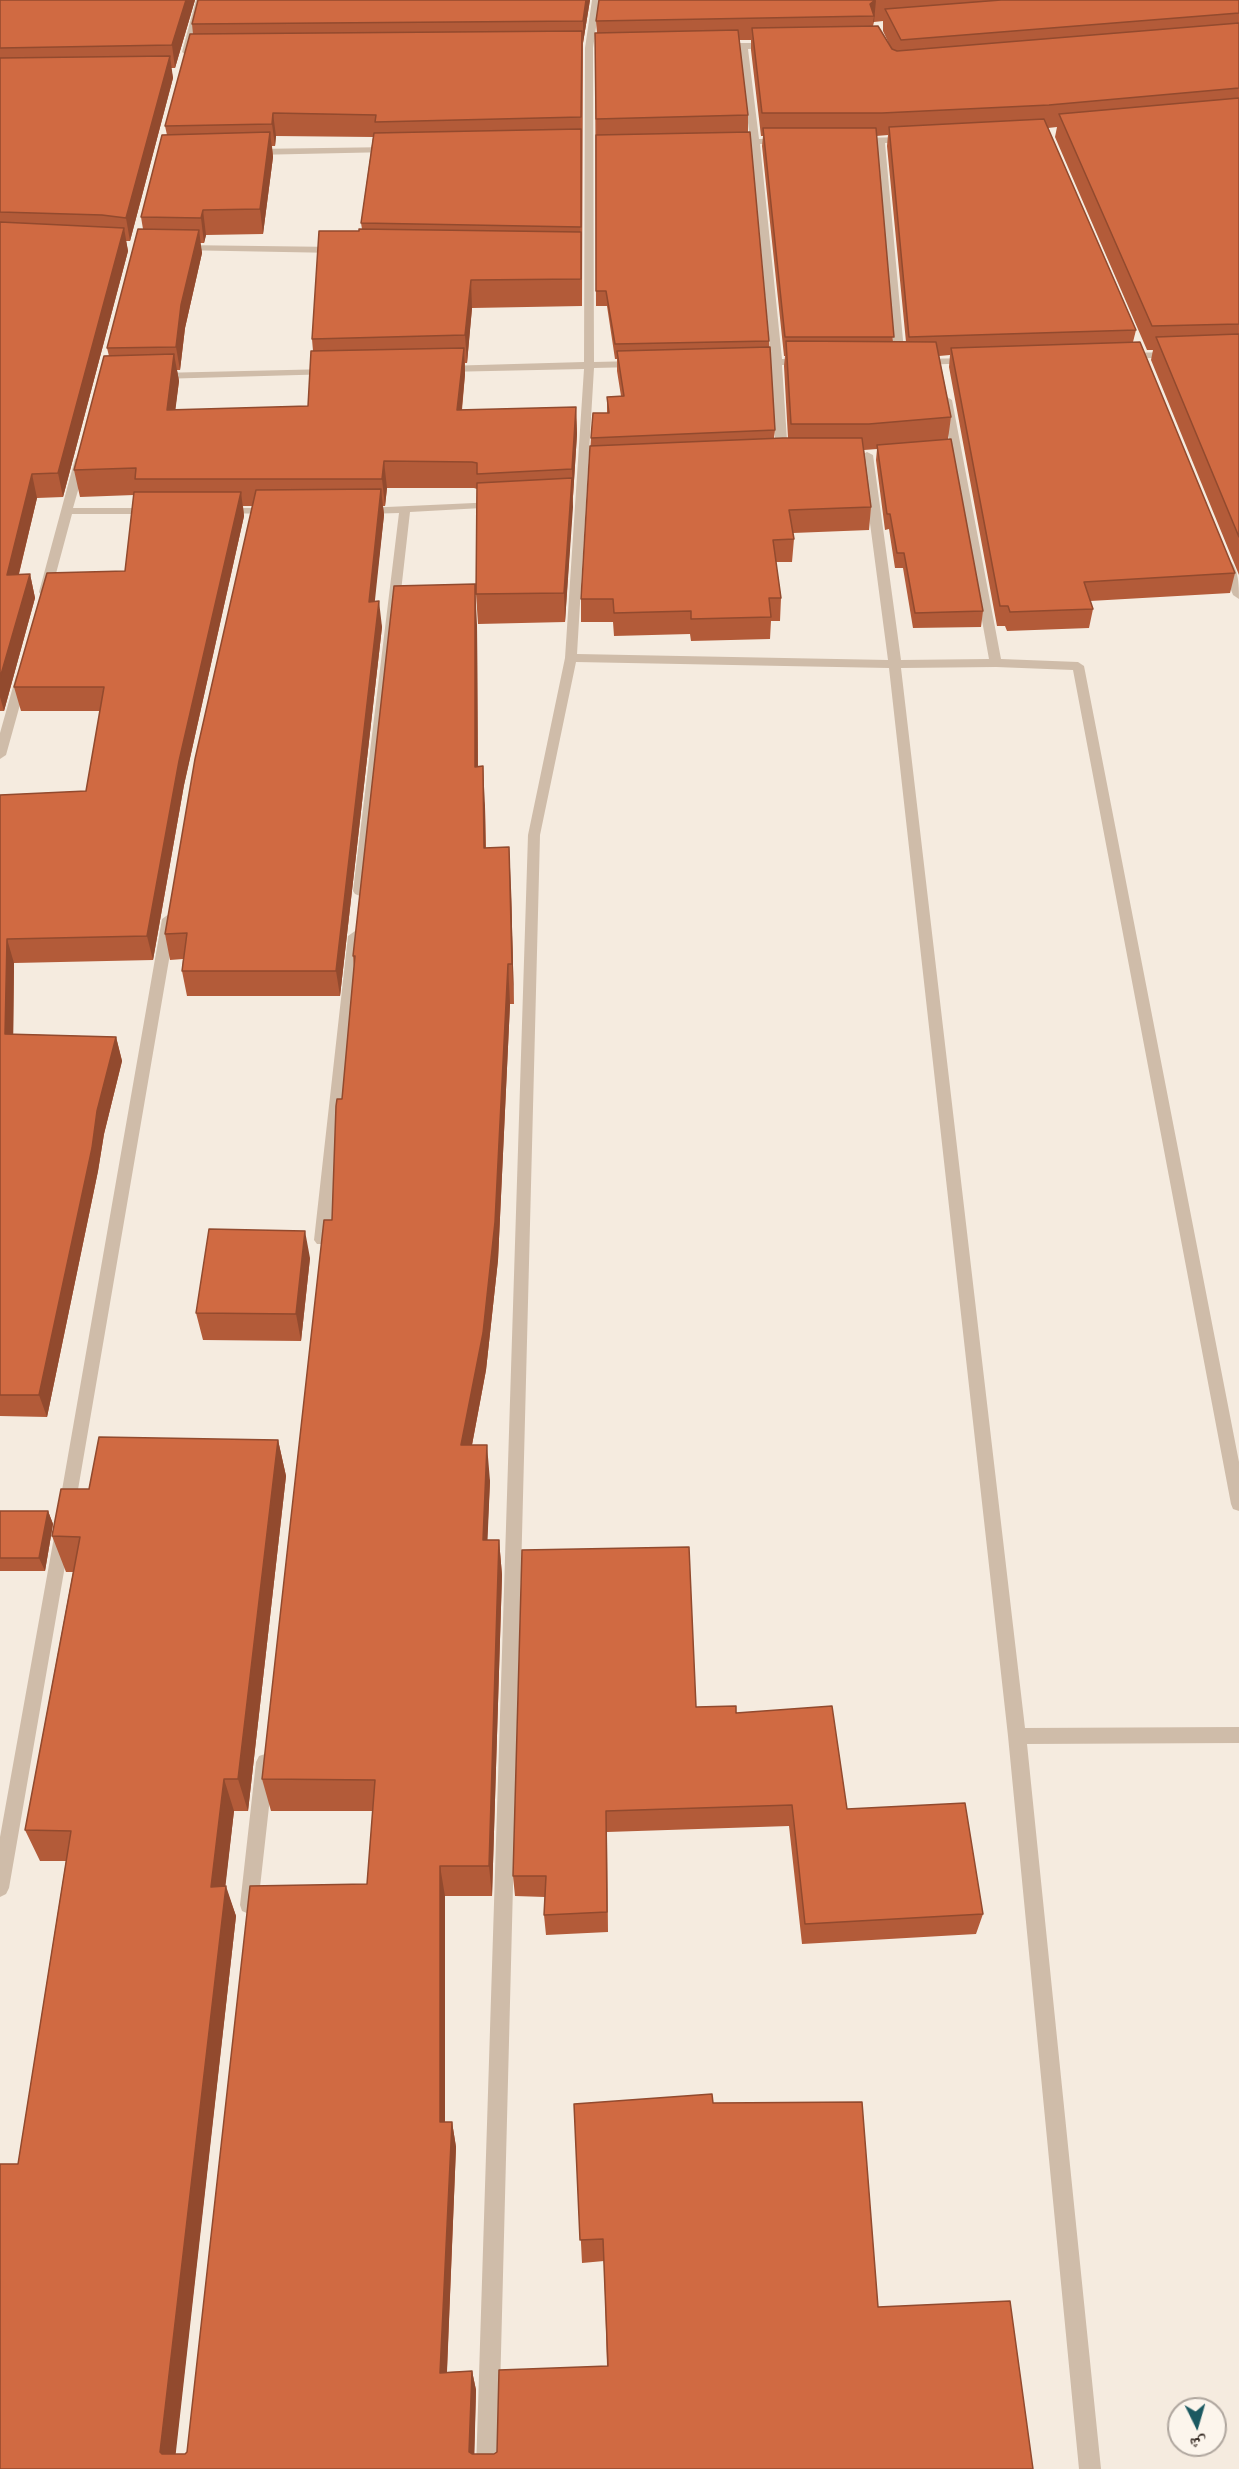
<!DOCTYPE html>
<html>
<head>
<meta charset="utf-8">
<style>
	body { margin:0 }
	#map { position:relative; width:1239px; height:2469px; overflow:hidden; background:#f5ebdf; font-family:Signika,"Noto Naskh Arabic",sans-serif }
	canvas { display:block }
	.north { position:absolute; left:1167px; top:2397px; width:60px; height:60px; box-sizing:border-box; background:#fcf5ec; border:2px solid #afa69e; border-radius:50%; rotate:175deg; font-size:16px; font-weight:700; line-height:24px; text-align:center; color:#3b3029 }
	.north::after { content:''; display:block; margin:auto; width:21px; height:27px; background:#1b5961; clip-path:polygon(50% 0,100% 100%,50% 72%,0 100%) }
</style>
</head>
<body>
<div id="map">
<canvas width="1239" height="2469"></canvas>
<div class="north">ش</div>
</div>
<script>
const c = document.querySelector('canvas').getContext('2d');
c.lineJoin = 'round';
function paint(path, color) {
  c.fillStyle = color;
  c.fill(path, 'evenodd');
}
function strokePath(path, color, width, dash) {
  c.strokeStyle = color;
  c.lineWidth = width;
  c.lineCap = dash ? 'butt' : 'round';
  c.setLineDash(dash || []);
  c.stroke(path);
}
const street = new Path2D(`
	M 196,0 L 204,0 L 190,52 L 186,55 L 182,52 Z
	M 592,0 L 600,0 L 593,48 L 594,362 L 636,361 L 641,364 L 636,367 L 594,368 L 577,654 L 888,660 L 861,455 L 867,452 L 873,455 L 901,660 L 989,659 L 942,400 L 947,397 L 952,400 L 1001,659 L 1078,662 L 1084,666 L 1239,1462 L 1239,1511 L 1233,1509 L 1231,1504 L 1073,670 L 996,667 L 901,668 L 1025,1728 L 1239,1727 L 1239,1743 L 1027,1744 L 1101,2469 L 1079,2469 L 1008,1736 L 889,668 L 576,662 L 540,835 L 498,2469 L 476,2469 L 528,835 L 565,658 L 584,369 L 444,372 L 439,369 L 444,366 L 584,362 L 585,48 Z
	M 769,43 L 772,44 L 772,48 L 748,49 L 759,139 L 781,138 L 786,141 L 781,144 L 760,144 L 782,359 L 804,359 L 809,362 L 804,365 L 782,365 L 788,455 L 782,458 L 776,455 L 771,365 L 750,365 L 745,362 L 750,359 L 771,359 L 751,144 L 730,145 L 725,142 L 730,139 L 750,139 L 739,49 L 721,49 L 717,46 L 721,43 Z
	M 907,137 L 910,138 L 910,142 L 885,143 L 905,362 L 900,365 L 895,362 L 876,143 L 856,144 L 851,141 L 856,138 Z
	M 394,147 L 394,151 L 391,152 L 253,155 L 248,152 L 253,149 Z
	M 181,245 L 337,247 L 342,250 L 337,253 L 177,250 L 176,248 Z
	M 1173,352 L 1177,353 L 1177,357 L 1125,359 L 1120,356 L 1125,353 Z
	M 969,358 L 974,361 L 973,363 L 921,365 L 916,362 L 921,359 Z
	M 330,369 L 334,370 L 334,374 L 159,379 L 154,376 L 159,373 Z
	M 81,456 L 87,459 L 73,508 L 152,508 L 158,511 L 152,514 L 72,514 L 51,592 L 45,596 L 41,595 L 39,592 L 75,459 Z
	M 496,502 L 500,503 L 500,507 L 410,512 L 367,891 L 360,896 L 355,894 L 353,891 L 399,513 L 365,514 L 359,511 L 365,508 Z
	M 224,508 L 272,508 L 278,511 L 272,514 L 220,513 L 218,511 Z
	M 1226,558 C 1239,564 1239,586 1239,599 L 1233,595 L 1220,562 Z
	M 22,672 L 28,676 L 6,755 L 0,759 L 0,733 L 16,676 Z
	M 169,914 L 176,919 L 75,1507 L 73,1512 L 67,1514 L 61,1512 L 59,1507 L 162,919 Z
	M 355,931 L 362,936 L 330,1240 L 327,1244 L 317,1244 L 314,1240 L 348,936 Z
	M 62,1530 L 68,1532 L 70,1537 L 9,1888 L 6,1894 L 0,1897 L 0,1837 L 54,1537 L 56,1532 Z
	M 265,1754 L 271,1756 L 274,1762 L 258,1905 L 256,1911 L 249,1914 L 242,1911 L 240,1905 L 256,1762 L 259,1756 Z`);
const wall = new Path2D(`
	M 0,0 L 195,0 L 175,68 L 171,68 L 173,78 L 130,241 L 126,241 L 128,251 L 63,497 L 37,498 L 19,574 L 30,574 L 35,598 L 4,711 L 0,711 Z
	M 590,0 L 583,43 L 582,306 L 472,308 L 467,363 L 465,363 L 465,374 L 462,410 L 576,407 L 577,434 L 565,622 L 478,624 L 476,594 L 477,489 L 474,488 L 387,488 L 385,506 L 383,506 L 384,515 L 374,601 L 382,627 L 340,996 L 187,996 L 182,971 L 183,959 L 170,960 L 165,934 L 253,506 L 243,506 L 244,516 L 184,785 L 153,960 L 14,963 L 13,1034 L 116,1037 L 122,1061 L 104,1134 L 98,1171 L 47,1417 L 0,1416 L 0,795 L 86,791 L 100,711 L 21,711 L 14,687 L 125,571 L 134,495 L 80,497 L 74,470 L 109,356 L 107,348 L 143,229 L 141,217 L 167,135 L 165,126 L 193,34 L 192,24 ZM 276,136 L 373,137 L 361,223 L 362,229 L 359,231 L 312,339 L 313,351 L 308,406 L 175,410 L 179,381 L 177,370 L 180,370 L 185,328 L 202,253 L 200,243 L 204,243 L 206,235 L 263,234 L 273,157 L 272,146 L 275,146 Z
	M 599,0 L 1239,0 L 1239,575 L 1151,360 L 1153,350 L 1147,350 L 1055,137 L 1057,127 L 1048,128 L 1136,330 L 1133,342 L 1235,573 L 1230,593 L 1090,601 L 1093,609 L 1089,628 L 1007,631 L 1005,626 L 997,626 L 949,367 L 950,355 L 939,356 L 951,417 L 948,439 L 983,611 L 981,627 L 913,628 L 903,568 L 895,568 L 889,529 L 885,530 L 876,460 L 877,449 L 864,450 L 871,507 L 869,530 L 793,533 L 794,539 L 792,562 L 776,562 L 781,598 L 780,621 L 771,621 L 770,639 L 691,641 L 690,634 L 614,636 L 613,622 L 581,622 L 581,599 L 591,438 L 607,413 L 607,397 L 621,396 L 617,371 L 617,359 L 615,359 L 607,306 L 596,306 L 595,33 L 597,33 L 596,21 ZM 883,21 L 883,31 L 891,48 L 873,26 L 874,22 ZM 739,40 L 751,40 L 751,50 L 761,136 L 763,136 L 762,146 L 784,356 L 785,356 L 784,366 L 788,438 L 774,438 L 775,430 L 769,341 L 748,132 L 748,115 ZM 888,135 L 887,146 L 906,342 L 893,342 L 876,136 Z
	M 477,625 L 478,766 L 485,807 L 486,848 L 511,888 L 514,1004 L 510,1004 L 498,1260 L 486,1370 L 472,1445 L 490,1481 L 487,1540 L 499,1540 L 502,1575 L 492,1896 L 445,1896 L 445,2122 L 452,2122 L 456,2147 L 447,2372 L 472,2371 L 476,2390 L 474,2454 L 494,2454 L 607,2366 L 604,2261 L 582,2263 L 574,2104 L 713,2103 L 878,2307 L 1033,2469 L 0,2469 L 18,2164 L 66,1861 L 40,1861 L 25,1830 L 73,1572 L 66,1572 L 52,1536 L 89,1489 L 278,1440 L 286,1476 L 248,1811 L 234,1811 L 225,1886 L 236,1916 L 175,2454 L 185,2454 L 187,2452 L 367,1884 L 373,1811 L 271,1811 L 262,1779 L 332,1220 L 354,967 L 353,956 Z
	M 310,1258 L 301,1341 L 203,1340 L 196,1313 Z
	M 0,1511 L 48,1511 L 53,1524 L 45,1571 L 0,1571 Z
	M 696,1707 L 736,1713 L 847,1809 L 983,1914 L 976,1934 L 802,1944 L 789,1826 L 607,1832 L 608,1932 L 546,1935 L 544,1915 L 545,1897 L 515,1896 L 513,1876 Z`);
const shadedWall = new Path2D(`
	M 186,0 L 195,0 L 175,68 L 172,45 Z
	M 586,0 L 590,0 L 583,43 L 583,21 Z
	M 876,0 L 874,22 L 873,22 L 874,16 L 870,4 Z
	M 170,56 L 173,78 L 130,241 L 126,218 Z
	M 273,113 L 276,136 L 275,146 L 272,124 Z
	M 270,132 L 273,157 L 263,234 L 260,209 Z
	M 203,210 L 206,235 L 204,243 L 201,218 Z
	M 124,228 L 128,251 L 63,497 L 58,473 Z
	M 199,230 L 202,253 L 185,328 L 180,370 L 176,347 L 181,305 Z
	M 471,280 L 472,308 L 467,363 L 465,335 Z
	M 464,348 L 465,374 L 459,437 L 457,410 Z
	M 174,354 L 179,381 L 172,437 L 167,410 Z
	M 576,407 L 577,434 L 573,496 L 572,469 Z
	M 384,461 L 387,488 L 385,506 L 382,479 Z
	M 32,474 L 37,498 L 13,598 L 7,575 Z
	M 572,478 L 573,507 L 565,622 L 564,593 Z
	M 381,489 L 384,515 L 372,628 L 369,602 Z
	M 241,492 L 244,516 L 184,785 L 153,960 L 147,936 L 179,761 Z
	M 30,574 L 35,598 L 4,711 L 0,697 L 0,678 Z
	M 475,584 L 477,625 L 478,807 L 475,767 Z
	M 379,601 L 382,627 L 340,996 L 336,971 Z
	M 483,766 L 485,807 L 486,889 L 484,848 Z
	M 509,847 L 511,888 L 514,1004 L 512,964 Z
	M 7,939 L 14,963 L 13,1057 L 5,1034 Z
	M 508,964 L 510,1004 L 498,1260 L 486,1370 L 465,1482 L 461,1445 Z
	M 116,1037 L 122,1061 L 104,1134 L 98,1171 L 47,1417 L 39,1395 L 97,1111 Z
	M 305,1231 L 310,1258 L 301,1341 L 296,1314 Z
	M 278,1440 L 286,1476 L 248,1811 L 238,1779 Z
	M 487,1445 L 490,1481 L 486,1575 L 483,1540 Z
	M 48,1511 L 53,1524 L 45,1571 L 39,1558 Z
	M 499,1540 L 502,1575 L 492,1896 L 489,1866 Z
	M 224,1779 L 234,1811 L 222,1916 L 211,1887 Z
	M 440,1866 L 445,1896 L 445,2147 L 440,2122 Z
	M 226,1886 L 236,1916 L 174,2469 L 160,2452 Z
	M 452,2122 L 456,2147 L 446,2392 L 440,2373 Z
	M 472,2371 L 476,2390 L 474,2469 L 469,2452 Z`);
const building = new Path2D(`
	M 0,0 L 186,0 L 172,45 L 0,48 Z
	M 198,0 L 586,0 L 583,21 L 192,24 Z
	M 599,0 L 875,0 L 870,4 L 874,16 L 596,21 Z
	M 1001,0 L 1239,0 L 1239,13 L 901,40 L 885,9 Z
	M 1239,23 L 1239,88 L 1049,105 L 882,113 L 762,113 L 752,28 L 878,26 L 892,49 L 897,51 Z
	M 738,30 L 748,115 L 596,119 L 595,33 Z
	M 582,31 L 581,117 L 375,122 L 376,115 L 273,113 L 272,124 L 165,126 L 190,34 Z
	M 170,56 L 126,218 L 102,215 L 0,212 L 0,58 Z
	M 1239,98 L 1239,324 L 1152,326 L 1059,114 Z
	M 1044,119 L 1136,330 L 909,337 L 889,127 Z
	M 763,128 L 876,128 L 894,337 L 785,337 Z
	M 581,129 L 581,227 L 361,223 L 374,133 Z
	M 270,132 L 260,209 L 203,210 L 201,218 L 141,217 L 162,135 Z
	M 750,132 L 769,341 L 615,344 L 606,291 L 596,291 L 596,135 Z
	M 0,222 L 124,228 L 58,473 L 32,474 L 7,575 L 30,574 L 0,678 Z
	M 138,229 L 199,230 L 181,305 L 176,347 L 107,348 Z
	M 359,229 L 581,232 L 581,279 L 471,280 L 465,335 L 312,339 L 319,231 L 359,231 Z
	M 1239,334 L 1239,537 L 1156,337 Z
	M 786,341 L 936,342 L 951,417 L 869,424 L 791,424 Z
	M 1140,342 L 1235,573 L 1084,582 L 1093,609 L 1010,612 L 1008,606 L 1000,606 L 951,348 Z
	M 770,347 L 775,430 L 591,438 L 593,413 L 609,413 L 607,397 L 624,396 L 617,351 Z
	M 464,348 L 457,410 L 576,407 L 572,469 L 477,474 L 477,463 L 472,462 L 384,461 L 382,479 L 135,479 L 136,468 L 74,470 L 104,356 L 174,354 L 167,410 L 308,406 L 311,351 Z
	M 783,438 L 862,438 L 871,507 L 789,510 L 794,539 L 773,540 L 781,598 L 769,598 L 771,617 L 691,619 L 691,611 L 614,613 L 613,599 L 581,599 L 590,446 Z
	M 951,439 L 983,611 L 915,613 L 904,553 L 897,553 L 890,514 L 887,514 L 877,445 Z
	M 572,478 L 564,593 L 476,594 L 477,483 Z
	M 381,489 L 369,602 L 379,601 L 336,971 L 182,971 L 187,933 L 165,934 L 195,759 L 256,490 Z
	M 134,492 L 241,492 L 179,761 L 147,936 L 7,939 L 5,1034 L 116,1037 L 97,1111 L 92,1148 L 39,1395 L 0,1395 L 0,795 L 86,791 L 104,687 L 14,687 L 47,573 L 125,571 Z
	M 475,584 L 475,767 L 483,766 L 484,848 L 509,847 L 512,964 L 508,964 L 495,1222 L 483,1333 L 461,1445 L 487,1445 L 483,1540 L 499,1540 L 489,1866 L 440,1866 L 440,2122 L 452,2122 L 440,2373 L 472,2371 L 469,2452 L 472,2454 L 494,2454 L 497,2452 L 499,2370 L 608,2366 L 603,2239 L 580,2240 L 574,2104 L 712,2094 L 713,2103 L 862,2102 L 878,2307 L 1010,2301 L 1033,2469 L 0,2469 L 0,2164 L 18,2164 L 71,1831 L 25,1830 L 80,1537 L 52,1536 L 61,1489 L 89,1489 L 99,1437 L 278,1440 L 238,1779 L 224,1779 L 211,1887 L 226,1886 L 160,2452 L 162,2454 L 185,2454 L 187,2452 L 250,1886 L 367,1884 L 375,1780 L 262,1779 L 324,1220 L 332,1220 L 336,1106 L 337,1099 L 342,1099 L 355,956 L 353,956 L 394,586 Z
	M 209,1229 L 305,1231 L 296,1314 L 196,1313 Z
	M 0,1511 L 48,1511 L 39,1558 L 0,1558 Z
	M 689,1547 L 696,1707 L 736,1706 L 736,1713 L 832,1706 L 847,1809 L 965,1803 L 983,1914 L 805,1924 L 792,1805 L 606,1811 L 607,1912 L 544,1915 L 546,1876 L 513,1876 L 522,1550 Z`);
paint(street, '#cfbca9');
paint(wall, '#b35b39');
paint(shadedWall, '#924a2e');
paint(building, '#d06a42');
strokePath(building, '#924a2e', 1.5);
</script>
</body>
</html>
